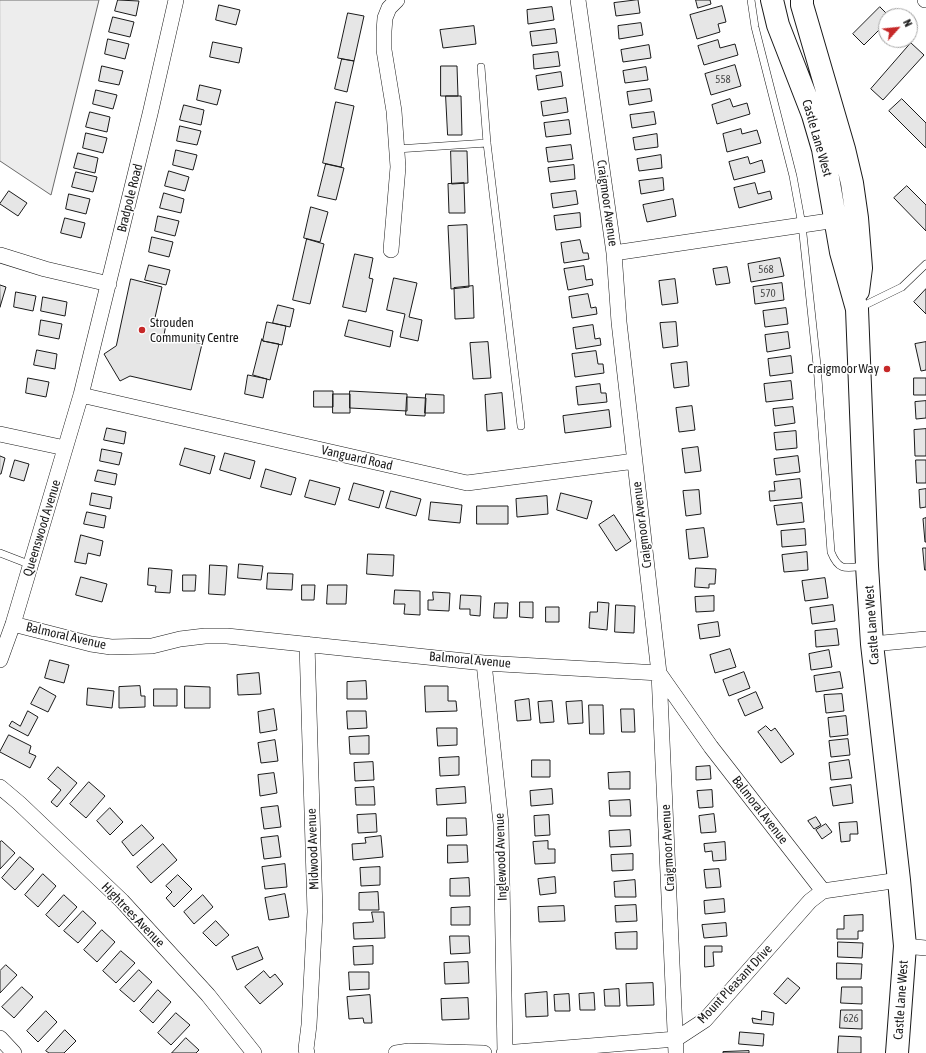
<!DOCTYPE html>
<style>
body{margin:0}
#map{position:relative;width:926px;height:1053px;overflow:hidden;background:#fff;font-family:"Asap Condensed",sans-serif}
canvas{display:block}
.north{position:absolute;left:878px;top:8px;width:40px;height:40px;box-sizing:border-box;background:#fff;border:1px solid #a3a3a3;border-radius:50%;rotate:63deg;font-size:11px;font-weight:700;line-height:16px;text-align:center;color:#1a1a1a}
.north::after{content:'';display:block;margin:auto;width:14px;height:18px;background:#c62828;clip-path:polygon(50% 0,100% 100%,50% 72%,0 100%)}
</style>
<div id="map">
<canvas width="926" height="1053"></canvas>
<div class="north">N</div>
</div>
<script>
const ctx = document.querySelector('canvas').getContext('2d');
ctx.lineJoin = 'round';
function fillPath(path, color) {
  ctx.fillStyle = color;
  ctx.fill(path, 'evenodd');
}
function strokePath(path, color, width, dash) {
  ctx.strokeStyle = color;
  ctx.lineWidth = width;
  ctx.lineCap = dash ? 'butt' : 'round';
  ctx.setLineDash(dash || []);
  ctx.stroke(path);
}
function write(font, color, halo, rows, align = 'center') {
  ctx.font = font + ' "Asap Condensed",sans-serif';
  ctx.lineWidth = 3;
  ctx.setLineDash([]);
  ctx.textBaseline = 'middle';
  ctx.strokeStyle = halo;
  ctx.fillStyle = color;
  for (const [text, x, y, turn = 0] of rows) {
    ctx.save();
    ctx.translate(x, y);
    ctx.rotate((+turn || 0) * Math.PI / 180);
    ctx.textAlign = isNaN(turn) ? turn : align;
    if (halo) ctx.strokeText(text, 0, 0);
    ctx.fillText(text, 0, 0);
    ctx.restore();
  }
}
const built = new Path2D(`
 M0,0H99L51,195L0,161Z`);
fillPath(built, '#ededed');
strokePath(built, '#6a6a6a', 1);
const building = new Path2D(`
 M118,0L139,1L136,16L115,11Z
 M638,0L640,13L616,16L614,3Z
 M696,0H710L711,4L698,8Z
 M219,5L240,10L236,25L216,20Z
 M722,6L726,22L718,24L720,32L697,39L690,15Z
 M552,7L554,20L528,24L527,10Z
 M880,7L889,16H886V23L864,45L853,34Z
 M348,13L364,16L354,61L338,58Z
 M113,17L134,22L130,37L109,32Z
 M641,23L643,35L619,39L618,26Z
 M474,26L476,44L443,48L440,30Z
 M555,29L557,43L532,46L530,32Z
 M108,39L129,44L125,59L105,54Z
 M718,40L720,48L735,44L738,55L704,65L698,46Z
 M213,42L242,48L239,63L210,57Z
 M911,43L924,55L883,100L871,89Z
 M649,45L651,58L623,62L621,50Z
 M558,52L560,66L534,69L533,55Z
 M342,59L354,61L347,92L335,89Z
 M735,65L741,86L711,95L705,74Z
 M102,66L123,71L119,85L99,81Z
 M441,66H457L458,96H441Z
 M646,67L648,80L625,83L623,71Z
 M561,72L563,86L538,90L536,76Z
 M200,85L221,90L217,105L197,100Z
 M650,89L652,101L629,105L627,92Z
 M96,90L117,95L113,109L93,104Z
 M446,96H461L462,135H448Z
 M566,98L568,112L543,116L541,102Z
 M730,99L733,107L747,103L750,114L717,124L712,105Z
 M902,99L926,123V148L889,111Z
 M336,102L354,106L341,167L323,163Z
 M184,105L204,110L201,125L180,120Z
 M90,112L110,117L107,132L86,127Z
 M654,112L656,124L632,128L630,115Z
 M569,120L571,134L546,137L544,123Z
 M180,126L201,131L197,145L177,141Z
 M741,129L742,134L757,130L761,143L727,152L723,134Z
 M86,133L107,138L103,153L83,148Z
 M657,134L658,147L635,150L633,138Z
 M571,145L573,159L548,162L546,148Z
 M176,150L197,155L193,170L173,165Z
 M451,151H467L468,183L452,184Z
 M78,153L98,158L95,173L74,168Z
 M661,155L662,168L639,171L637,159Z
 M748,157L750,164L762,160L765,172L734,180L729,162Z
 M326,164L344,168L336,200L318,196Z
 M574,165L575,179L550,182L548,168Z
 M169,171L189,177L185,191L165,186Z
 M76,172L97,177L93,192L72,187Z
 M663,178L664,190L641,194L639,181Z
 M464,183L465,213H449L448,184Z
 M755,183L758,194L770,191L772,199L739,208L734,188Z
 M907,186L926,205V231L894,198Z
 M9,191L27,203L18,216L0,204Z
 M576,191L578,204L553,208L551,194Z
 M164,193L184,199L181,213L160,208Z
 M69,194L90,199L86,214L66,209Z
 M673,199L676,216L647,222L643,205Z
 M311,207L328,212L320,242L304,238Z
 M580,213L581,227L556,230L554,216Z
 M158,216L179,221L175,236L155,231Z
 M65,218L85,223L81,238L61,233Z
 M467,225L469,287L451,289L448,226Z
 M152,237L173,242L169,257L149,252Z
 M307,239L324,244L310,304L293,300Z
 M580,240L583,253H588L589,259L564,263L561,243Z
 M355,254L373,258L369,278L373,279L366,312L343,307Z
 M780,258L784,276L751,282L748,264Z
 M149,265L170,270L166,285L145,280Z
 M584,266L586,280L592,279L593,285L568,290L564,269Z
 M727,267L730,283L716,285L713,269Z
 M394,278L417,283L409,317L422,320L418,341L400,337L405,314L387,310Z
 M131,279L162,287L154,322L166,324L164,335L202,344L191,390L130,376L120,381L104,354L116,346Z
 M675,279L678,303L662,305L659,281Z
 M782,283L784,300L755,304L753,287Z
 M0,285L6,287L0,307Z
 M473,286L474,318L455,319L454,288Z
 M926,289V314L914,302Z
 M16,292L36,296L33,311L14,307Z
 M588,294L591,308L596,307L597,314L572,318L569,297Z
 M43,297L67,302L65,316L41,311Z
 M278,305L294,309L290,327L273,323Z
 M786,308L788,324L765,327L763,311Z
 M41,320L62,324L59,339L39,335Z
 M349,320L393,331L390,347L345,336Z
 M267,322L286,326L282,345L263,341Z
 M676,322L678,346L663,348L660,323Z
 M593,325L595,339L600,338L601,345L576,349L573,328Z
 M788,332L790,348L767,352L765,335Z
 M262,339L263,341L279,344L270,380L253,375Z
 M488,342L491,378L473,379L470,343Z
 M926,342V370L921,371L915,344Z
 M37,350L57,354L55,369L34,365Z
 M596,351L598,364H603L604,373L575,377L572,354Z
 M791,356L793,373L770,376L768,359Z
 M687,362L689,386L674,388L671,364Z
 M248,375L267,379L263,398L245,394Z
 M28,378L49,382L46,397L26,393Z
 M914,378H926V395H914Z
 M791,381L793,399L766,402L764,384Z
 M600,384L601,393H606L607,402L578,405L576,387Z
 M314,391H333V407H314Z
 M350,391L407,394V411L350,408Z
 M502,393L505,429L487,431L485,395Z
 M333,394H350V413H333Z
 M426,394L444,395V413H425Z
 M407,397L426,398L425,416L406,415Z
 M926,401V418L916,419L915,402Z
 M692,406L695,430L679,432L676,408Z
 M793,407L795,423L775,426L773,409Z
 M609,410L611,427L565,433L563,416Z
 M107,428L126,432L124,444L104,440Z
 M926,429V456H915L914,430Z
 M796,431L797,448L776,450L774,433Z
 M698,447L701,471L685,473L682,449Z
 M185,448L215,456L210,474L180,465Z
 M102,449L122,453L119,465L100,461Z
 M225,453L255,461L250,479L220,470Z
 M0,456L5,458L1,474H0Z
 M798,456L800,472L776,475L774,459Z
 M15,460L29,464L24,481L10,477Z
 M916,460H926V483H917Z
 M266,469L296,478L291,495L261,487Z
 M98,470L117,474L115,485L95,481Z
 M800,479L802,498L770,501L769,491H775L774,482Z
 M310,480L340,488L335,505L305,497Z
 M354,483L384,491L379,508L349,500Z
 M926,489V507L920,508L919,490Z
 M699,490L701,514L686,516L683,491Z
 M391,491L421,499L416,516L386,508Z
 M92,493L112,497L110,509L90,505Z
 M561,493L592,501L587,519L557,510Z
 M547,496L548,514L517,517L516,499Z
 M431,502L462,505L460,523L429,520Z
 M802,503L804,522L777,525L774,506Z
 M477,506H508V524H477Z
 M87,512L106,516L104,528L84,524Z
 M614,515L631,541L616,551L599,525Z
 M926,518V542H925L923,519Z
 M704,528L708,557L689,559L686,530Z
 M805,529L806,545L782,547L781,531Z
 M81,535L103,541L100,556L88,553L86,564L75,562Z
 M923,548H926V570H925Z
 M807,552L808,570L784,572L782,555Z
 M368,554L394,555L393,576L367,574Z
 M239,564L263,566L261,580L238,578Z
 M210,565L227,566L225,595L209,594Z
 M149,568L172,570L170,593L155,592L156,586L148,585Z
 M696,568L716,569L715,584H709V588L695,587Z
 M268,573L293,574L292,590L267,589Z
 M183,575H196L195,591H183Z
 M81,577L107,584L102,602L76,595Z
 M825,578L828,598L805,601L802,581Z
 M302,585H315L314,600H302Z
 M328,585H347L346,604H327Z
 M395,590L420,591V615L404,614L405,604H394Z
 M433,592L450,593L449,611L428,610V600H433Z
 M461,595L481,596L480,616L470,615V609H460Z
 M714,596V611L696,612L695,597Z
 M520,602H533V618L520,617Z
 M598,602L609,603L607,630L589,628L590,612H597Z
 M495,603H508L507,618H494Z
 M616,605L635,606L634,633L615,632Z
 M833,605L835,621L812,624L810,608Z
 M546,607H559V622H546Z
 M718,622L720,636L700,639L698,625Z
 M837,629L839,645L816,647L815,631Z
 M730,649L736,667L715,673L710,655Z
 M829,650L832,667L811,670L809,654Z
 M50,660L69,665L64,683L45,678Z
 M744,672L750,688L729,696L723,680Z
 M840,672L843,688L816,692L814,676Z
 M259,673L261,694L238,695L237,675Z
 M366,681L367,699H347V682Z
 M140,686L141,696H145V707L119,708V687Z
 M185,686L210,687V708H185Z
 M425,686H448V701H456L457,711L426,712Z
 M40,687L56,696L48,712L31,704Z
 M88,688L114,691L112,708L87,705Z
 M154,689H177V706H154Z
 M756,692L763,708L745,716L738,700Z
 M842,694L844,711L826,713L824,695Z
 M529,699L531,720L517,721L515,701Z
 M552,701L554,722L540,723L538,702Z
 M582,701L583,723L568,724L566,702Z
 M589,705H603L604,734H590Z
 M274,709L277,730L260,733L258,712Z
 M621,709H634L635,732H622Z
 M28,711L38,717L28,736L9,726L12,721L20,726Z
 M347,711H366L367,728L348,729Z
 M846,716L848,735L830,737L828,718Z
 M766,726L771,731L775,728L794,754L781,763L758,732Z
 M437,728H457V745L438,746Z
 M9,735L31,746L29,753L36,756L30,768L0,752Z
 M369,736V754H350L349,737Z
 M848,739L850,755L831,757L829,741Z
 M275,740L278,761L261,763L258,743Z
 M459,757V775L440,776L439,758Z
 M532,760H550V777H532Z
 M849,760L852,778L831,780L829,763Z
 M373,762L374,780L355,781L354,763Z
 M710,766L711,779L696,780V767Z
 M58,767L77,783L57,807L51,802L61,790L48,779Z
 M630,772V789H609L608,773Z
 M274,773L277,793L260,796L258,775Z
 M89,782L105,796L86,818L70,804Z
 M851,785L853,803L833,806L830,788Z
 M374,787L375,805H356L355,788Z
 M465,787L466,803L437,805L436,789Z
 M552,789L553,804L531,806L530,791Z
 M712,790L713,807L699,808L697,791Z
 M630,800L631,816H610L609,801Z
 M278,806L281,827L264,829L261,808Z
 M110,808L123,822L110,835L97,821Z
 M376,814L377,832L358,833L357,815Z
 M714,814L716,832L701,833L699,816Z
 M549,815L550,835L535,836L534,816Z
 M816,817L821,825L814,829L808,821Z
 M447,818H466L467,835L447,836Z
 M857,822L858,834H850V841L841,842L839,823Z
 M826,824L832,832L822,839L816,830Z
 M142,825L154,838L133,856L122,842Z
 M630,830L631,846L610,847L609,831Z
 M278,836L281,857L264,859L261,838Z
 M381,836L383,857L353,860L352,844L366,843L365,838Z
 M2,841L15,853L0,869V842Z
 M548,841V849H555V863L535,864L533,842Z
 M725,842L726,860L713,861L712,851L705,852L704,844Z
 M163,844L177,860L151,883L137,867Z
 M448,845H467L468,862L448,863Z
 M633,854V870L612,871L611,855Z
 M20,857L34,869L15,890L2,878Z
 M285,864L287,887L265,889L262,867Z
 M380,867V885L361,886L360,868Z
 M719,869L721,887L706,888L704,870Z
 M43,874L56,886L38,907L25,895Z
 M178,875L192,889L174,907L166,898L172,892L166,886Z
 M555,877L556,893L540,895L538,879Z
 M469,878L470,896H450V879Z
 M635,880L636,897H615L614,882Z
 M378,892L379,910H359V893Z
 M285,894L289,917L269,920L265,898Z
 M64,895L77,907L59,927L46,915Z
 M203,895L213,907L194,924L184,912Z
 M724,899L725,912L705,914L704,901Z
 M636,905L637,921L616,922L615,906Z
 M564,906L565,921L539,922L538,907Z
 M470,907V925H451V908Z
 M83,911L96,923L78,943L64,931Z
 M372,912H384L385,938L354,939L353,923L373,922Z
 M863,915V931H858V939H837V929H844V916Z
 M216,921L229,935L216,946L203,933Z
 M726,923L727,936L704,938L702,925Z
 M102,930L115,942L97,962L84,950Z
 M637,932V949H616L615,933Z
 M450,936H469L470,953L451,954Z
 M838,942L863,943L862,958L838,957Z
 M373,946V964L354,965L353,947Z
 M705,946H722V952H713L714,966L705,967Z
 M258,947L263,959L237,970L232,957Z
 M121,951L135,963L116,983L103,971Z
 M468,962L469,983L445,984L444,963Z
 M837,963L862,964L861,979H837Z
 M6,965L17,975L0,993V971Z
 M139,970L152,982L134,1002L120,990Z
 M264,971L270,978L275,974L283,984L260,1004L245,987Z
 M349,972H369V989L350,990Z
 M788,978L800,988L786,1004L774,994Z
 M653,983L654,1005L627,1006L626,984Z
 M22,987L33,997L14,1018L2,1007Z
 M842,987H862V1004L841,1003Z
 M619,989L620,1006H605L604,990Z
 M158,990L171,1002L153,1023L140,1011Z
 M547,992L548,1016L526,1017L525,994Z
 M594,993L595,1010H580L579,994Z
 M569,994L570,1011H555L554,995Z
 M370,995L372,1023H364L363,1018L349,1019L347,997Z
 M468,998L469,1019L442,1020L441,999Z
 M841,1010H862V1029L840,1028Z
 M46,1011L57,1022L38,1042L27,1031Z
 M762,1011L774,1013L773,1025L753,1023L752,1018L761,1020Z
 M176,1013L190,1025L171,1045L158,1033Z
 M65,1030L76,1041L64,1053H49L46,1051Z
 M740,1032L764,1034L763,1046L739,1044Z
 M839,1036L861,1037V1053H838Z
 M186,1038L199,1050L196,1053H172Z
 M749,1051V1053H723V1052Z`);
fillPath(building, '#e6e6e6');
strokePath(building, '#1a1a1a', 1);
const service = new Path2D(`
 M751,0L755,27L793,176L802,225L817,365L831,552C839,572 846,568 865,566
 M481,67L487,143L521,426
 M397,149L487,143
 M859,308L902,287L926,264
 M0,553L31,565`);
const minor = new Path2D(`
 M578,0L614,253L619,322L659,673L676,1053
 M925,0H926
 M391,250L398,167L394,111L384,50V31L385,18L389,8L397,0
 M614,253L836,220
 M0,255L45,269L109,284
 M81,395L467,483L635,461
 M0,434L65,448
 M13,624L91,644L111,647L152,646L180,639L205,636H227L484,663L659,673L711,747L823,891
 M872,644L926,639
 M0,660L13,624L81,395L150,114L176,0
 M484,663L501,824L505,1053
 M0,787L19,803L122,901L208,995L254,1053
 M905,946L926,948
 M0,1038L14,1053
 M307,1053L306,1049L309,1025L315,912L307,644
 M396,1053L409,1051L484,1053
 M504,1053L676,1039L705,1020L810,901L823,891L899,880`);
const primary = new Path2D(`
 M772,0L778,25L813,115L823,149L841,252L857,309L867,566L872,644L899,880L905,946L897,1053
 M802,0V5L844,149L852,183L857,218L861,268L858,291`);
strokePath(service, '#1a1a1a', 8);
strokePath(minor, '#1a1a1a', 16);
strokePath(primary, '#1a1a1a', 24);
strokePath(service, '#fff', 7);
strokePath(minor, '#fff', 15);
strokePath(primary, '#fff', 22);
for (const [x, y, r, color] of [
 [142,330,4,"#c62828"],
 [887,369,4,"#c62828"]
]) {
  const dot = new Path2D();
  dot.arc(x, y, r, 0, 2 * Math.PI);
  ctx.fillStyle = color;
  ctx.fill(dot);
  strokePath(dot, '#fff', 1.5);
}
write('11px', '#4d4d4d', null, [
 ["558",723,80],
 ["568",766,270],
 ["570",768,294],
 ["626",851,1019]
]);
write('13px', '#1a1a1a', '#fff', [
 ["Castle Lane West",817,138,74],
 ["Bradpole Road",130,198,-76],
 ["Craigmoor Avenue",607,203,82],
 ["Vanguard Road",357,458,13],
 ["Craigmoor Avenue",642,525,-97],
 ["Queenswood Avenue",42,528,-73],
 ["Castle Lane West",872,625,-94],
 ["Balmoral Avenue",66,636,13],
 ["Balmoral Avenue",470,660,5],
 ["Balmoral Avenue",760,810,52],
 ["Craigmoor Avenue",668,848,-93],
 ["Midwood Avenue",313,849,-92],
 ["Inglewood Avenue",501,857,-92],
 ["Hightrees Avenue",133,915,46],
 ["Mount Pleasant Drive",735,984,-47],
 ["Castle Lane West",901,1000,-86]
]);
write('13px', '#1a1a1a', '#fff', [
 ["Strouden",150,323],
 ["Community Centre",150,338],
 ["Craigmoor Way",879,369,"right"]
], 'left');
</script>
